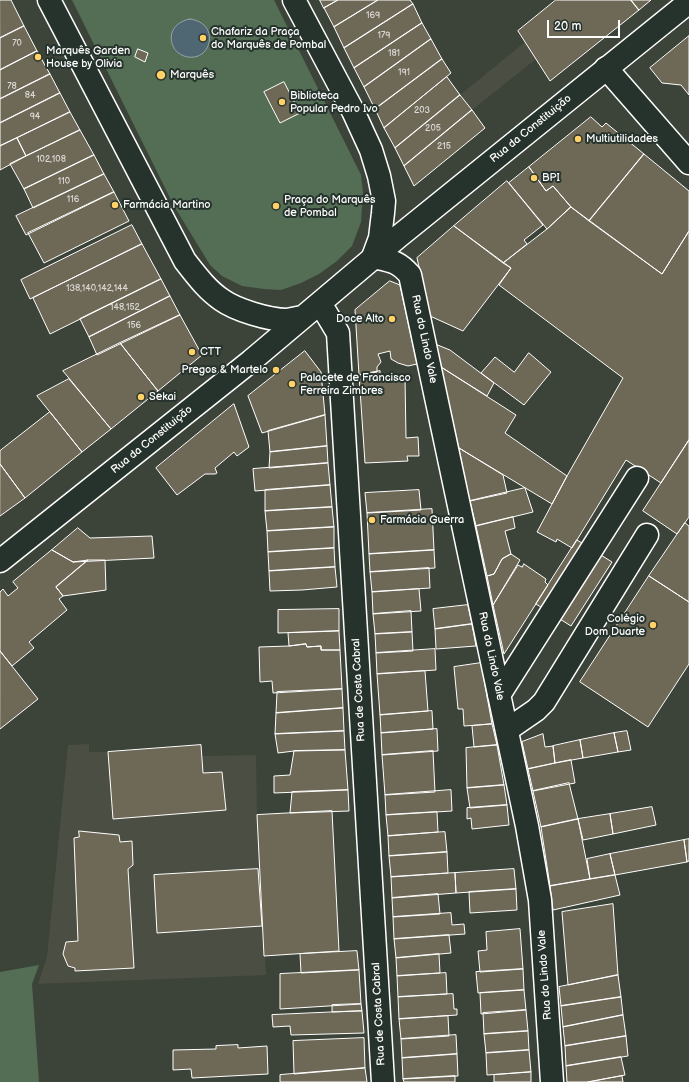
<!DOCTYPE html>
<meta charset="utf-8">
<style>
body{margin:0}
#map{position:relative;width:689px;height:1082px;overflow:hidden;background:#3c4339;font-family:"Balsamiq Sans",sans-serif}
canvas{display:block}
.scale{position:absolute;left:547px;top:20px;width:73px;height:18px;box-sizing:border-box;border:2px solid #fff;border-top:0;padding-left:5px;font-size:12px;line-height:14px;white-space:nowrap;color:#fff;-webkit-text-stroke:3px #26332d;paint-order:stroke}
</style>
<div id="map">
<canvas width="689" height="1082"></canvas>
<div class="scale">20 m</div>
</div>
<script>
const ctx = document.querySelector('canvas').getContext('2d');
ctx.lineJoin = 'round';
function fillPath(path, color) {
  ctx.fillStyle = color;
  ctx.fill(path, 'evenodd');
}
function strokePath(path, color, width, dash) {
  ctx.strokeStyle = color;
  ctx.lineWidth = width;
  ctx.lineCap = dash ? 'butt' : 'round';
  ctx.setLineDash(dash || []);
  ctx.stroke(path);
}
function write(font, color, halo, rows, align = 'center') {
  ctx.font = font + ' "Balsamiq Sans",sans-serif';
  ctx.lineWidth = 4;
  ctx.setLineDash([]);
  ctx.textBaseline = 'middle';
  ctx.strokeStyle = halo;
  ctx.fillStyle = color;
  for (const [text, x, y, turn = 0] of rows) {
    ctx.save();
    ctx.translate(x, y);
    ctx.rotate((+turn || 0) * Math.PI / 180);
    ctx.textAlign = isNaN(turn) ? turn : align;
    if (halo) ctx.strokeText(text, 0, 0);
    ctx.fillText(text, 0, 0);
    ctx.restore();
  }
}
fillPath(new Path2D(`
 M525,42L536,59L472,110L404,166L395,148Z
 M89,744V752H108L201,745L202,756L256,755L257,815L332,811L339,951L265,956L266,975L38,984L47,957L68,745Z`), '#4b4e42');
fillPath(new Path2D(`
 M72,0H274L361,175L363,192L361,222L352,246L337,261L319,274L301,283L281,290L264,289L242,286L222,276L210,265L174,206Z
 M39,965L32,984L39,1082H0V972Z`), '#536e54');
const water = new Path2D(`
 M190,19C222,23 211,65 184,56C179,54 175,51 173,46C167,32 177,21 190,19Z`);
fillPath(water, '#4f6673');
strokePath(water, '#95a3ab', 1);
const building = new Path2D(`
 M0,0H11L24,26L0,38Z
 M320,0H338L324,8Z
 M338,0H378L334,27L324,8Z
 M378,0H410L413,4L344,48L334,27Z
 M556,0H631L639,10L550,81L518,31Z
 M631,0H651L639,10Z
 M413,4L422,23L354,68L344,48Z
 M422,23L431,39L364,87L354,68Z
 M24,26L37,51L0,70V38Z
 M689,36V95L681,85L662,83L650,68Z
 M431,39L442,59L375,109L364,87Z
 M138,49L148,53L145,62L135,57Z
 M37,51L50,74L0,99V70Z
 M442,59L451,73L384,128L375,109Z
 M50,74L60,93L0,123V99Z
 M447,77L460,95L395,148L384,128Z
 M284,82L300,113L280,123L264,92Z
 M60,93L70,112L0,146V123Z
 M460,95L472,110L404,166L395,148Z
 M472,110L485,128L414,186L404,166Z
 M70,112L80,130L26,156L17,138Z
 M591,117L602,127L606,123L644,154L589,221L571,207L553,186L546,191L529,167Z
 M80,130L94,155L24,189L10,164Z
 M17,138L26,156L0,170V146Z
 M644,154L689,191V231L662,274L589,221Z
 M94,155L104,174L33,208L24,189Z
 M529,167L546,191L553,186L571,207L547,229L509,183Z
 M104,174L114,192L26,235L16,216Z
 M507,181L543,225L524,240L527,244L503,263L454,226Z
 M114,192L129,221L44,263L28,233Z
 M571,207L662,274L689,231V440L661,483L626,460L572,548L557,539L556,542L537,532L567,476L623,378L499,285L511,268L503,263L547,229Z
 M132,225L142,244L30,299L21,280Z
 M454,226L511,268L463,331L430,316L417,258Z
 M142,244L161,279L50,334L33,298Z
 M161,279L170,296L89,337L80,319Z
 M390,281L400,285L417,364L408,366L398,363L391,359L390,351L378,354L381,362L377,367V372L359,375L355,310Z
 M170,296L180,315L97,355L89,337Z
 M180,315L202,355L158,391L120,343Z
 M120,343L158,391L111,429L63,371Z
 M435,344L450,350L494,383L487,396L441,367Z
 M305,351L321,372L325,415L262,433L248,396Z
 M529,353L551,372L524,405L481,373L495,357L514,372Z
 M441,367L516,415L505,433L567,476L552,504L459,448Z
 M380,371V380L405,378L406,438L418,437L419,456H407L408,461L365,463L359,375Z
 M69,379L111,429L82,452L37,396Z
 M234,404L249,447L237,456L234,452L215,468L217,473L215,474H205L177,495L156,468Z
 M50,412L82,452L25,498L0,464V451Z
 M325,415L327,446L270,452L268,431Z
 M689,440V517L677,534L643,511Z
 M327,446L328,463L269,468L270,452Z
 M459,448L503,475L507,493L470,501Z
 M328,463L330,485L255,491L253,469Z
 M0,464L25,498L0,516Z
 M330,485L332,507L265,511V490Z
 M525,488L533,512L476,526L470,501Z
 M419,490L421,510L367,513L365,493Z
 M332,507L334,527L267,531L265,511Z
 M432,509L434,550L369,554L367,513Z
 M513,517L515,528L505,531L511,554L502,559L494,574L487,576L476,526Z
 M685,523L689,526V602L649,576Z
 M334,527V548L268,552L267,531Z
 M78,528L90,538L152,536L154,558L73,562L52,550Z
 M577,540L612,562L571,626L536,604Z
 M334,548L335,567L269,571L268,552Z
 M52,550L73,562L88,560L56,587L63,596L59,599L67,610L29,642L34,648L12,666L0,651V592L3,589L8,596L18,588L13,582Z
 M434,550L435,568L370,572L369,554Z
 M511,554L520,560L493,605L487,576L494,574L502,559Z
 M88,560H105L106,590L63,596L56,587Z
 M524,564L546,579L545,582L548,585L504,654L493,605L518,565L522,567Z
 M335,567L337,587L302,590L270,591L269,571Z
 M429,568L430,588L372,592L370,572Z
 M649,576L689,602V664L648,727L580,682Z
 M419,589L421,611L373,614L372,592Z
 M468,605L472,624L435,629L433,609Z
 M339,609V631L278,633V610Z
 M411,611L412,632L375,634L373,614Z
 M472,624L476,646L436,649L435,629Z
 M339,631L340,650H321V646L307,647L306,644L289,646L288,633Z
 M412,632L413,651L376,653L375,634Z
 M306,644L307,647L321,646V650H340L342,689L273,693L272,681L260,682L259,647L289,646Z
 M435,649L436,670L377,674L376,653Z
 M0,651L38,699L0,729Z
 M481,663L492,724L464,726L463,709H458L454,667Z
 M425,671L428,711L380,715L377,674Z
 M342,689L343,708L276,713L277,692Z
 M343,708L344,731L275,734L276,713Z
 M432,711L433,729L381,733L380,715Z
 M492,724L497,745L474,747L472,726Z
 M437,729L438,751L382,755L381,733Z
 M344,731L345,750L294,751L278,753L275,734Z
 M627,731L631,750L618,752L614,733Z
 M614,733L618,752L583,758L580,740Z
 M543,734L545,747L553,746L555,763L528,769L522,742Z
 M580,740L583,758L555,763L553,746Z
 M201,745L203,773L222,772L226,810L113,819L108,752Z
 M497,745L504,785L467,788L466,748Z
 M345,750L348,790L274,793V776L290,775L294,751Z
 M433,751L435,792L385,795L382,755Z
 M571,760L575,783L533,791L528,769Z
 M569,783L578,819L541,827L533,791Z
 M504,785L507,805L470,808L467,788Z
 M348,790L349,811L290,813L292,792Z
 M451,790L452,811L386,815L385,795Z
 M507,805L509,825L472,829L471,818L467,819V808Z
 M652,807L656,825L613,834L610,814Z
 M332,811L339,951L264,956L257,815Z
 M437,812L438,832L388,836L386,815Z
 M610,814L613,834L583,840L578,819Z
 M578,819L590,879L550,886L541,827Z
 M79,831L119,835L120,842L132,841L133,865L128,869L134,968L75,971V968L68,966L63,954L66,942L78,941L74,838L79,837Z
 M445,832L447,852L389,856L388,836Z
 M689,839V861L687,862L684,840Z
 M684,840L687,862L615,875L610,854Z
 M447,852L448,873L391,877L389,856Z
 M610,854L615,875L590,879L587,859Z
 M258,869L262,926L157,933L154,875Z
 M514,869L516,889L456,893L455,873Z
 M455,873L456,893L392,898L391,877Z
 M615,875L620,895L553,910L550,886Z
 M516,889L517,910L470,913L469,892Z
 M438,894L440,914L393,917L392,898Z
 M613,904L618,975L568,985L562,912Z
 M451,913L452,925L464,924L465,934L394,939L393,917Z
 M520,929L523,969L480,972L478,951L487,950L486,932Z
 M449,935L451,953L396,958L394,939Z
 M357,951L359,970L301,973L300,954Z
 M439,954L440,973L397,976L396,958Z
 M523,969L524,990L478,993L476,972Z
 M359,970L361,1004L280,1009V974Z
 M446,973L447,994L398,997L397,976Z
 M618,975L621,997L561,1006L559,987Z
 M524,990L526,1010L481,1014L480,993Z
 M453,994L454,1009H457V1015L399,1019L398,997Z
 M621,997L623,1015L563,1027L561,1006Z
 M361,1004L362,1011L332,1012V1005Z
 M526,1010L528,1031L484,1034L483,1013Z
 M362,1011L364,1033L291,1035L290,1026L273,1027L272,1015Z
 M623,1015L626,1036L565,1046L563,1027Z
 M448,1016L449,1036L401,1039L399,1019Z
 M528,1031L529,1050L486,1053L484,1034Z
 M456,1035L457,1054L402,1058L401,1039Z
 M626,1036L628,1056L566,1066L565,1046Z
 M364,1038L365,1068L294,1074L293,1041Z
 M238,1045V1048L267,1046L268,1074L192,1078L191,1069L173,1070V1050L216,1049V1046Z
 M529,1050L531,1072L487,1075L486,1053Z
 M457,1054L458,1076L403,1079L402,1058Z
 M621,1057L625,1075L588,1082H567L566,1066Z
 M365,1068L367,1082H280V1075Z
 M531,1072V1082H494V1075Z
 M455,1076V1082H404L403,1079Z
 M622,1076L623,1082H588Z`);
fillPath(building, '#6e6856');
strokePath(building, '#fff', 1);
const minor = new Path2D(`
 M606,68L689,163
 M373,257C391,261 398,261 410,275L527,826L540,900L552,1082
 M499,695L637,478
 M507,730L536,710L544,702L647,535`);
const major = new Path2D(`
 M49,0L185,261C196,275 207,290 222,300C236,310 269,320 287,320C292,319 297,318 302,317
 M294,0L353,111L371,150L379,176L384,201L383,213L380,238L373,257
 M320,303L338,333L383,1082
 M0,561L251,361L398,237L689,2`);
strokePath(minor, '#fff', 25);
strokePath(major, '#fff', 25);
strokePath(minor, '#26332d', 22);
strokePath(major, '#26332d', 22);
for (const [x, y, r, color] of [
 [203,38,4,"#ffd166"],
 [38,57,4,"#ffd166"],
 [161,75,5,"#ffd166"],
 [282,102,4,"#ffd166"],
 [578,139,4,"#ffd166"],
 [534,178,4,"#ffd166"],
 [115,205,4,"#ffd166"],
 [276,206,4,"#ffd166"],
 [392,319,4,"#ffd166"],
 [192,352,4,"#ffd166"],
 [276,370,4,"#ffd166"],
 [292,384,4,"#ffd166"],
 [141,397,4,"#ffd166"],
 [372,520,4,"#ffd166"],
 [653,625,4,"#ffd166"]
]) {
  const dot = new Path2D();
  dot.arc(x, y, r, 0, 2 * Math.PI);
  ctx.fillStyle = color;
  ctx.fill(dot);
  strokePath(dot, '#26332d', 1.5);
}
write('9px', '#dbd9d5', null, [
 ["169",373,16],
 ["179",384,36],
 ["70",17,44],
 ["181",394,54],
 ["191",404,73],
 ["78",12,87],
 ["84",30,96],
 ["203",422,111],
 ["94",35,117],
 ["205",433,129],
 ["215",444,147],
 ["102,108",51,160],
 ["110",64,182],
 ["116",73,200],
 ["138,140,142,144",97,289],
 ["148,152",125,308],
 ["156",134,326]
]);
write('11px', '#fff', '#26332d', [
 ["Chafariz da Praça",211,32],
 ["do Marquês de Pombal",211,45],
 ["Marquês Garden",46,51],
 ["House by Olivia",46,64],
 ["Marquês",170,75],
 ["Biblioteca",290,96],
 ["Popular Pedro Ivo",290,109],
 ["Multiutilidades",586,139],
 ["BPI",542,178],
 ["Praça do Marquês",284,200],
 ["de Pombal",284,213],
 ["Farmácia Martino",123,205],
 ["Doce Alto",384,319,"right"],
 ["CTT",200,352],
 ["Pregos & Martelo",268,370,"right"],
 ["Palacete de Francisco",300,378],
 ["Ferreira Zimbres",300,391],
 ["Sekai",149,397],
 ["Farmácia Guerra",380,520],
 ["Colégio",645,619,"right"],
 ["Dom Duarte",645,632,"right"]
], 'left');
write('11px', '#fff', '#26332d', [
 ["Rua da Constituição",531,129,-39],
 ["Rua do Lindo Vale",424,339,78],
 ["Rua da Constituição",152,440,-39],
 ["Rua do Lindo Vale",491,656,78],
 ["Rua de Costa Cabral",359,690,-93],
 ["Rua do Lindo Vale",545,975,-94],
 ["Rua de Costa Cabral",379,1014,-93]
]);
</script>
